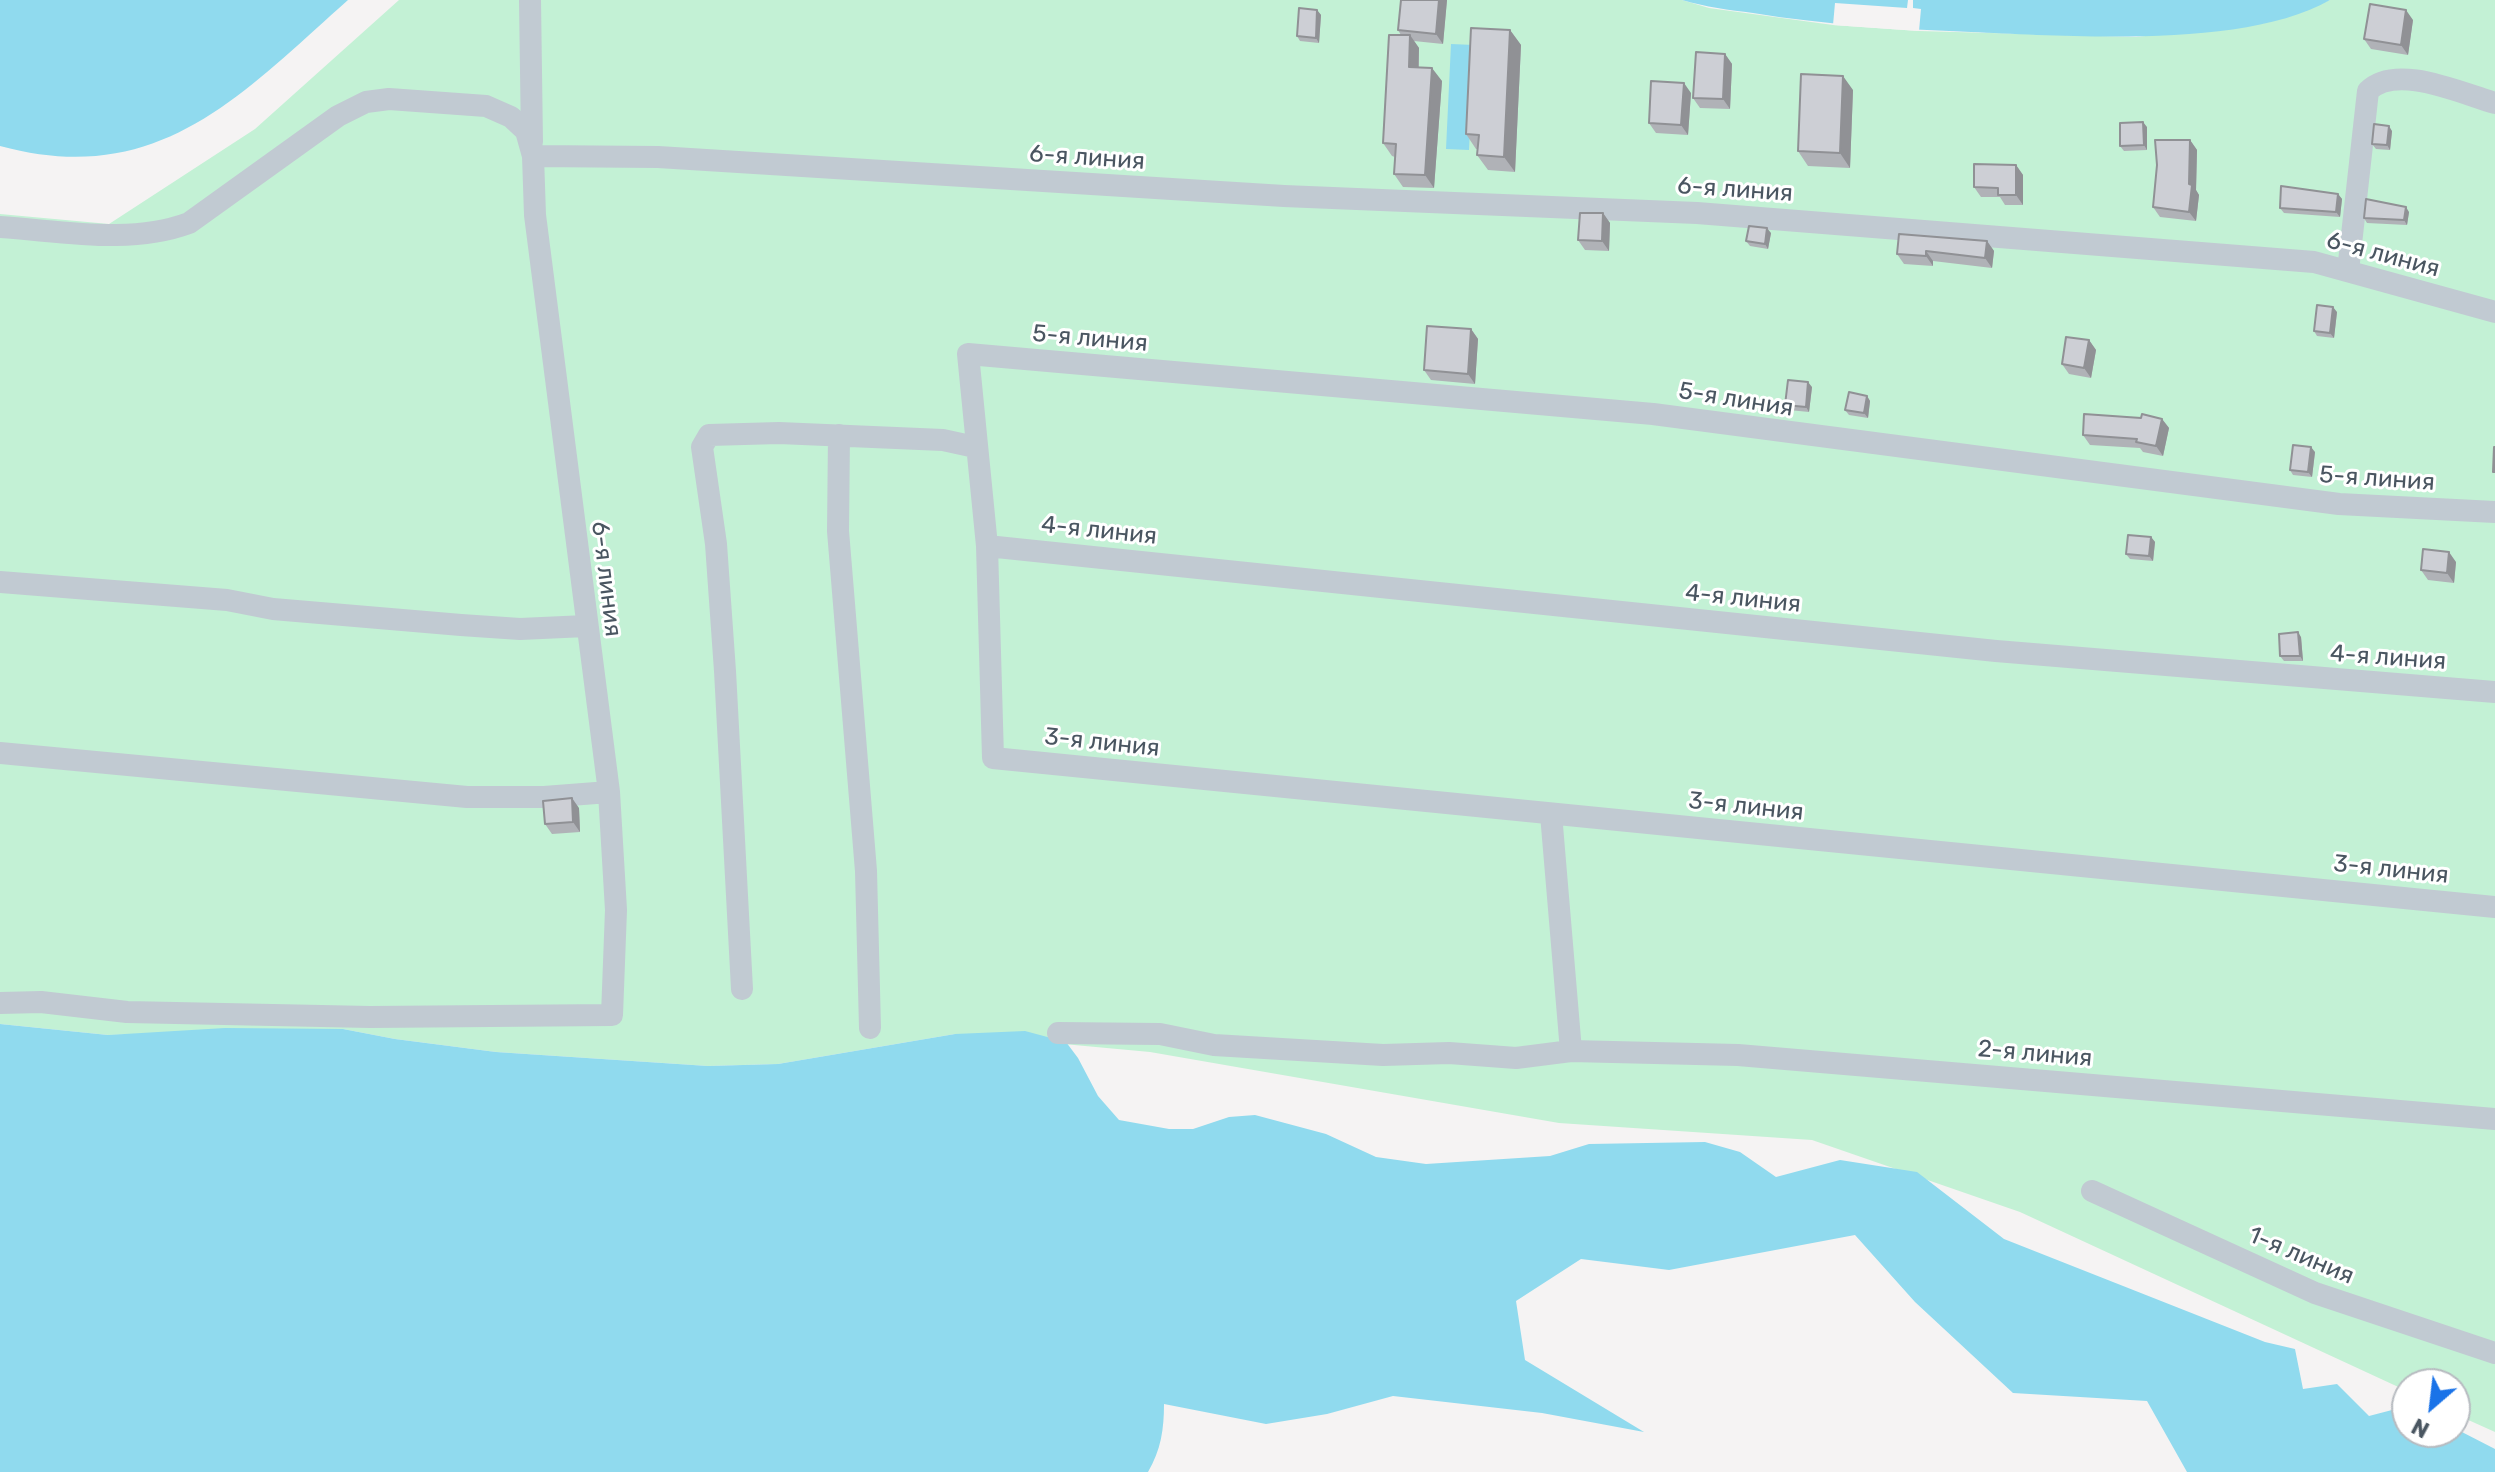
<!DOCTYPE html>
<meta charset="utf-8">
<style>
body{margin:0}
#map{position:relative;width:2495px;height:1472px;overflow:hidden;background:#f5f3f3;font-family:Rubik,sans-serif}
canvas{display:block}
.north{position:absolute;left:2391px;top:1368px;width:80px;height:80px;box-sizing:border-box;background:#fff;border:2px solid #b7bbc0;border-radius:50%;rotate:208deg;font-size:22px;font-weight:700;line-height:32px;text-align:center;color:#4a5661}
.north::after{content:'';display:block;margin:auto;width:28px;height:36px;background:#1a73e8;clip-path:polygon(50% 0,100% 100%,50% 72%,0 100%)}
</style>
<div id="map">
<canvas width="2495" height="1472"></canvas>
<div class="north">N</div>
</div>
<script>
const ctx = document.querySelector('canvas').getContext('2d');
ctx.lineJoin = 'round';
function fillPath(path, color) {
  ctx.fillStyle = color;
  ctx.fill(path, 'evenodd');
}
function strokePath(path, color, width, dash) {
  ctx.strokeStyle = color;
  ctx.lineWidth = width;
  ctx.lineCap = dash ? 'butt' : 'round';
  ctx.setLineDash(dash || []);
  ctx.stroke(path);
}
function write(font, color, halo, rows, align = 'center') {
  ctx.font = font + ' Rubik,sans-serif';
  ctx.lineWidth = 6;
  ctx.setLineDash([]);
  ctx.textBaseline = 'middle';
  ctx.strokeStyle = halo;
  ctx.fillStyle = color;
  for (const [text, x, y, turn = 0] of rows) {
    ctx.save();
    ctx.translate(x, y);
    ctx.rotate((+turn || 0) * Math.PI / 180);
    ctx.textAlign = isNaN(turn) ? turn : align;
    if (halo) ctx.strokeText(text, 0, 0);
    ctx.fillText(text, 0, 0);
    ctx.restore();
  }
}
fillPath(new Path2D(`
 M399,0H1682L1709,8L1833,25L1919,31L2136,37L2265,23L2330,0H2495V1432L2455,1414V1384H2407V1391L2020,1212L1812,1140L1559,1123L1150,1052L955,1034L778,1064L708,1066L496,1052L395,1039L343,1029L108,1035L0,1024V214L109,224L255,129Z`), '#c3f1d5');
fillPath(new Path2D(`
 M0,0H348C240,96 158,189 0,146Z
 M1682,0H2330C2245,49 2069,36 1971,32C1898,29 1826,25 1753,13C1729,10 1706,7 1682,0Z
 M1451,44L1474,45L1469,150L1446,149Z
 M0,1024L108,1035L225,1028L343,1029L395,1039L496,1052L708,1066L778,1064L955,1034L1025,1031L1066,1042L1078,1058L1098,1096L1119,1120L1169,1129H1193L1229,1117L1255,1115L1326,1134L1376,1157L1426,1164L1550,1156L1589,1144L1705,1142L1740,1152L1776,1177L1840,1160L1917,1172L2004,1239L2265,1342L2295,1349L2303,1389L2337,1384L2369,1416L2392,1410L2407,1417V1432L2458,1430L2495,1449V1472H2187L2147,1401L2013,1393L1915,1302L1855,1235L1669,1270L1581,1259L1516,1301L1525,1360L1644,1432L1542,1413L1393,1396L1327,1414L1266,1424L1164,1404C1164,1429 1161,1450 1148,1472H0Z`), '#90daee');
fillPath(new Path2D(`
 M1908,0H1913V8L1921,9L1919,31L1833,25L1835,3L1907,8Z`), '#f5f3f3');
strokePath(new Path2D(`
 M530,0L532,142
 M0,227C62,231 130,245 189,223L338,116L366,102L389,99L486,106L511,117L526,131L533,156
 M2348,271L2368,91C2396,63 2460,93 2495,103
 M839,435L838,531L866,871L870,1028
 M2495,512L2339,504L1653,414L968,354L987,546L993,758L2495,907
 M987,546L1996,651L2495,692
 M0,582L227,600L273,609L461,625L520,629L586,626
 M0,753L467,797H544L609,792
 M1551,814L1571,1051
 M742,989L725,671L716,544L702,447L709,435L779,433L943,440L975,447
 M0,1003L41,1002L127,1012L370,1017L612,1015L616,910L609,792L535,215L533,156L658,157L1284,196L1697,213L2314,262L2495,312
 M1058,1033L1160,1034L1214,1045L1383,1055L1449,1053L1516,1058L1571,1051L1738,1055L2495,1119
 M2092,1191L2315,1293L2495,1353`), '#c1cad2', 22);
fillPath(new Path2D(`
 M1401,0H1447L1443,44L1414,41L1419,48V67L1442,81L1434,188L1403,187L1394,174L1395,157L1392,156L1383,143L1401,35L1398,30Z
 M1317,10L1321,15L1319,43L1300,41L1297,36Z
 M2413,20L2408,55L2371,49L2364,39Z
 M1510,30L1521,45L1515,172L1488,170L1477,155L1478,149H1476L1466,134Z
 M1725,54L1732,64L1730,109L1700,108L1693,98Z
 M1853,90L1850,168L1808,166L1798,151Z
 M1691,93L1688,135L1656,133L1649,123Z
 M2147,127V150L2124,151L2120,146Z
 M2392,131L2390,150L2376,149L2372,144Z
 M2190,140L2197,150L2196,190L2199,195L2196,221L2160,217L2153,207Z
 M2016,165L2023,175V205H2005L2000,197H1981L1974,187Z
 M2338,194L2342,199L2340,217L2284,213L2280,208Z
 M2409,212L2407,225L2367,223L2364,218Z
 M1603,213L1610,223L1609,251L1585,250L1578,240Z
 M1771,233L1768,249L1750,246L1746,241Z
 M1987,241L1994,251L1992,268L1933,261V266L1904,264L1897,254Z
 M2337,312L2334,338L2317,336L2314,331Z
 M1471,329L1478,339L1475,384L1431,380L1424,370Z
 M2089,340L2096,350L2091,378L2069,374L2062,364Z
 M1812,387L1809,412L1789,410L1785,405Z
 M1867,396L1870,401L1868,418L1849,415L1845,410Z
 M2162,419L2169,428L2163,456L2143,452L2140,448L2090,445L2083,435Z
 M2315,452L2312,477L2293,475L2290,470Z
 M2151,537L2155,542L2153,561L2130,559L2126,554Z
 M2456,562L2454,583L2428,580L2421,570Z
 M2301,637L2303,661H2284L2280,656Z
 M579,808L580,832L552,834L545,824Z`), '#b0b2b7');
fillPath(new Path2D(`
 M1439,0H1447L1443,44L1436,34Z
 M1317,10L1321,15L1319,43L1316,38Z
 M2406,10L2413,20L2408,55L2401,45Z
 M1510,30L1521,45L1515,172L1504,157Z
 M1410,35L1419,48L1418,80L1409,67Z
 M1725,54L1732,64L1730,109L1723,99Z
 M1432,68L1442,81L1434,188L1425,175Z
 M1843,76L1853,90L1850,168L1840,153Z
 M1684,83L1691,93L1688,135L1681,125Z
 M2143,122L2147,127V150L2144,145Z
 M2389,126L2392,131L2390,150L2387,145Z
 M2190,140L2197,150L2196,190L2199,195L2196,221L2189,212Z
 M2016,165L2023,175V205L2016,195Z
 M2338,194L2342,199L2340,217L2336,212Z
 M2406,207L2409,212L2407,225L2404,220Z
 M1603,213L1610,223L1609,251L1602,241Z
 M1767,228L1771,233L1768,249L1765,244Z
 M1987,241L1994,251L1992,268L1985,258Z
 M1926,251L1933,261V266L1926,256Z
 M2333,307L2337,312L2334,338L2330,333Z
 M1471,329L1478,339L1475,384L1468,374Z
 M2089,340L2096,350L2091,378L2084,368Z
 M1808,382L1812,387L1809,412L1806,407Z
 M1867,396L1870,401L1868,418L1864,413Z
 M2162,419L2169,428L2163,456L2156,446Z
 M2311,447L2315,452L2312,477L2308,472Z
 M2151,537L2155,542L2153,561L2149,556Z
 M2449,552L2456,562L2454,583L2447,573Z
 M2298,632L2301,637L2303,661L2300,656Z
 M572,798L579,808L580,832L573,822Z`), '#909195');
const building = new Path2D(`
 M1401,0H1439L1436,34L1398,30Z
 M2370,4L2406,10L2401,45L2364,39Z
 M1299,8L1317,10L1316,38L1297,36Z
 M1471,28L1510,30L1504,157L1477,155L1479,135L1466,134Z
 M1389,35H1410L1409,67L1432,68L1425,175L1394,174L1396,144L1383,143Z
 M1696,52L1725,54L1723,99L1693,98Z
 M1801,74L1843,76L1840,153L1798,151Z
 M1651,81L1684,83L1681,125L1649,123Z
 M2143,122L2144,145L2120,146V123Z
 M2374,124L2389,126L2387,145L2372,144Z
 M2155,140H2190L2189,184L2192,185L2189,212L2153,207L2157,165Z
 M1974,164L2016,165V195H1998V188L1974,187Z
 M2281,186L2338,194L2336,212L2280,208Z
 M2366,199L2406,207L2404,220L2364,218Z
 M1580,213H1603L1602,241L1578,240Z
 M1749,226L1767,228L1765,244L1746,241Z
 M1899,234L1987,241L1985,258L1926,251V256L1897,254Z
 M2317,305L2333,307L2330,333L2314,331Z
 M1427,326L1471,329L1468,374L1424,370Z
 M2066,337L2089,340L2084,368L2062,364Z
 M1788,380L1808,382L1806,407L1785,405Z
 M1849,392L1867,396L1864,413L1845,410Z
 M2084,414L2141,418L2142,414L2162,419L2156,446L2136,442L2137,439L2083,435Z
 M2293,445L2311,447L2308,472L2290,470Z
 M2494,447H2495V472H2493Z
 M2128,535L2151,537L2149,556L2126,554Z
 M2423,549L2449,552L2447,573L2421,570Z
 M2298,632L2300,656H2280L2279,634Z
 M572,798L573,822L545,824L543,801Z`);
fillPath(building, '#cdcfd5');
strokePath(building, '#909195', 2);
write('24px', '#4a5661', '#fff', [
 ["6-я линия",1087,158,4],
 ["6-я линия",1735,190,4],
 ["6-я линия",2383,255,15],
 ["5-я линия",1090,339,5],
 ["5-я линия",1736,400,9],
 ["5-я линия",2377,479,4],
 ["4-я линия",1099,531,6],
 ["6-я линия",606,579,83],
 ["4-я линия",1743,599,6],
 ["4-я линия",2388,658,4],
 ["3-я линия",1102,743,6],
 ["3-я линия",1746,807,6],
 ["3-я линия",2391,870,6],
 ["2-я линия",2035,1054,5],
 ["1-я линия",2301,1256,23]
]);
</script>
